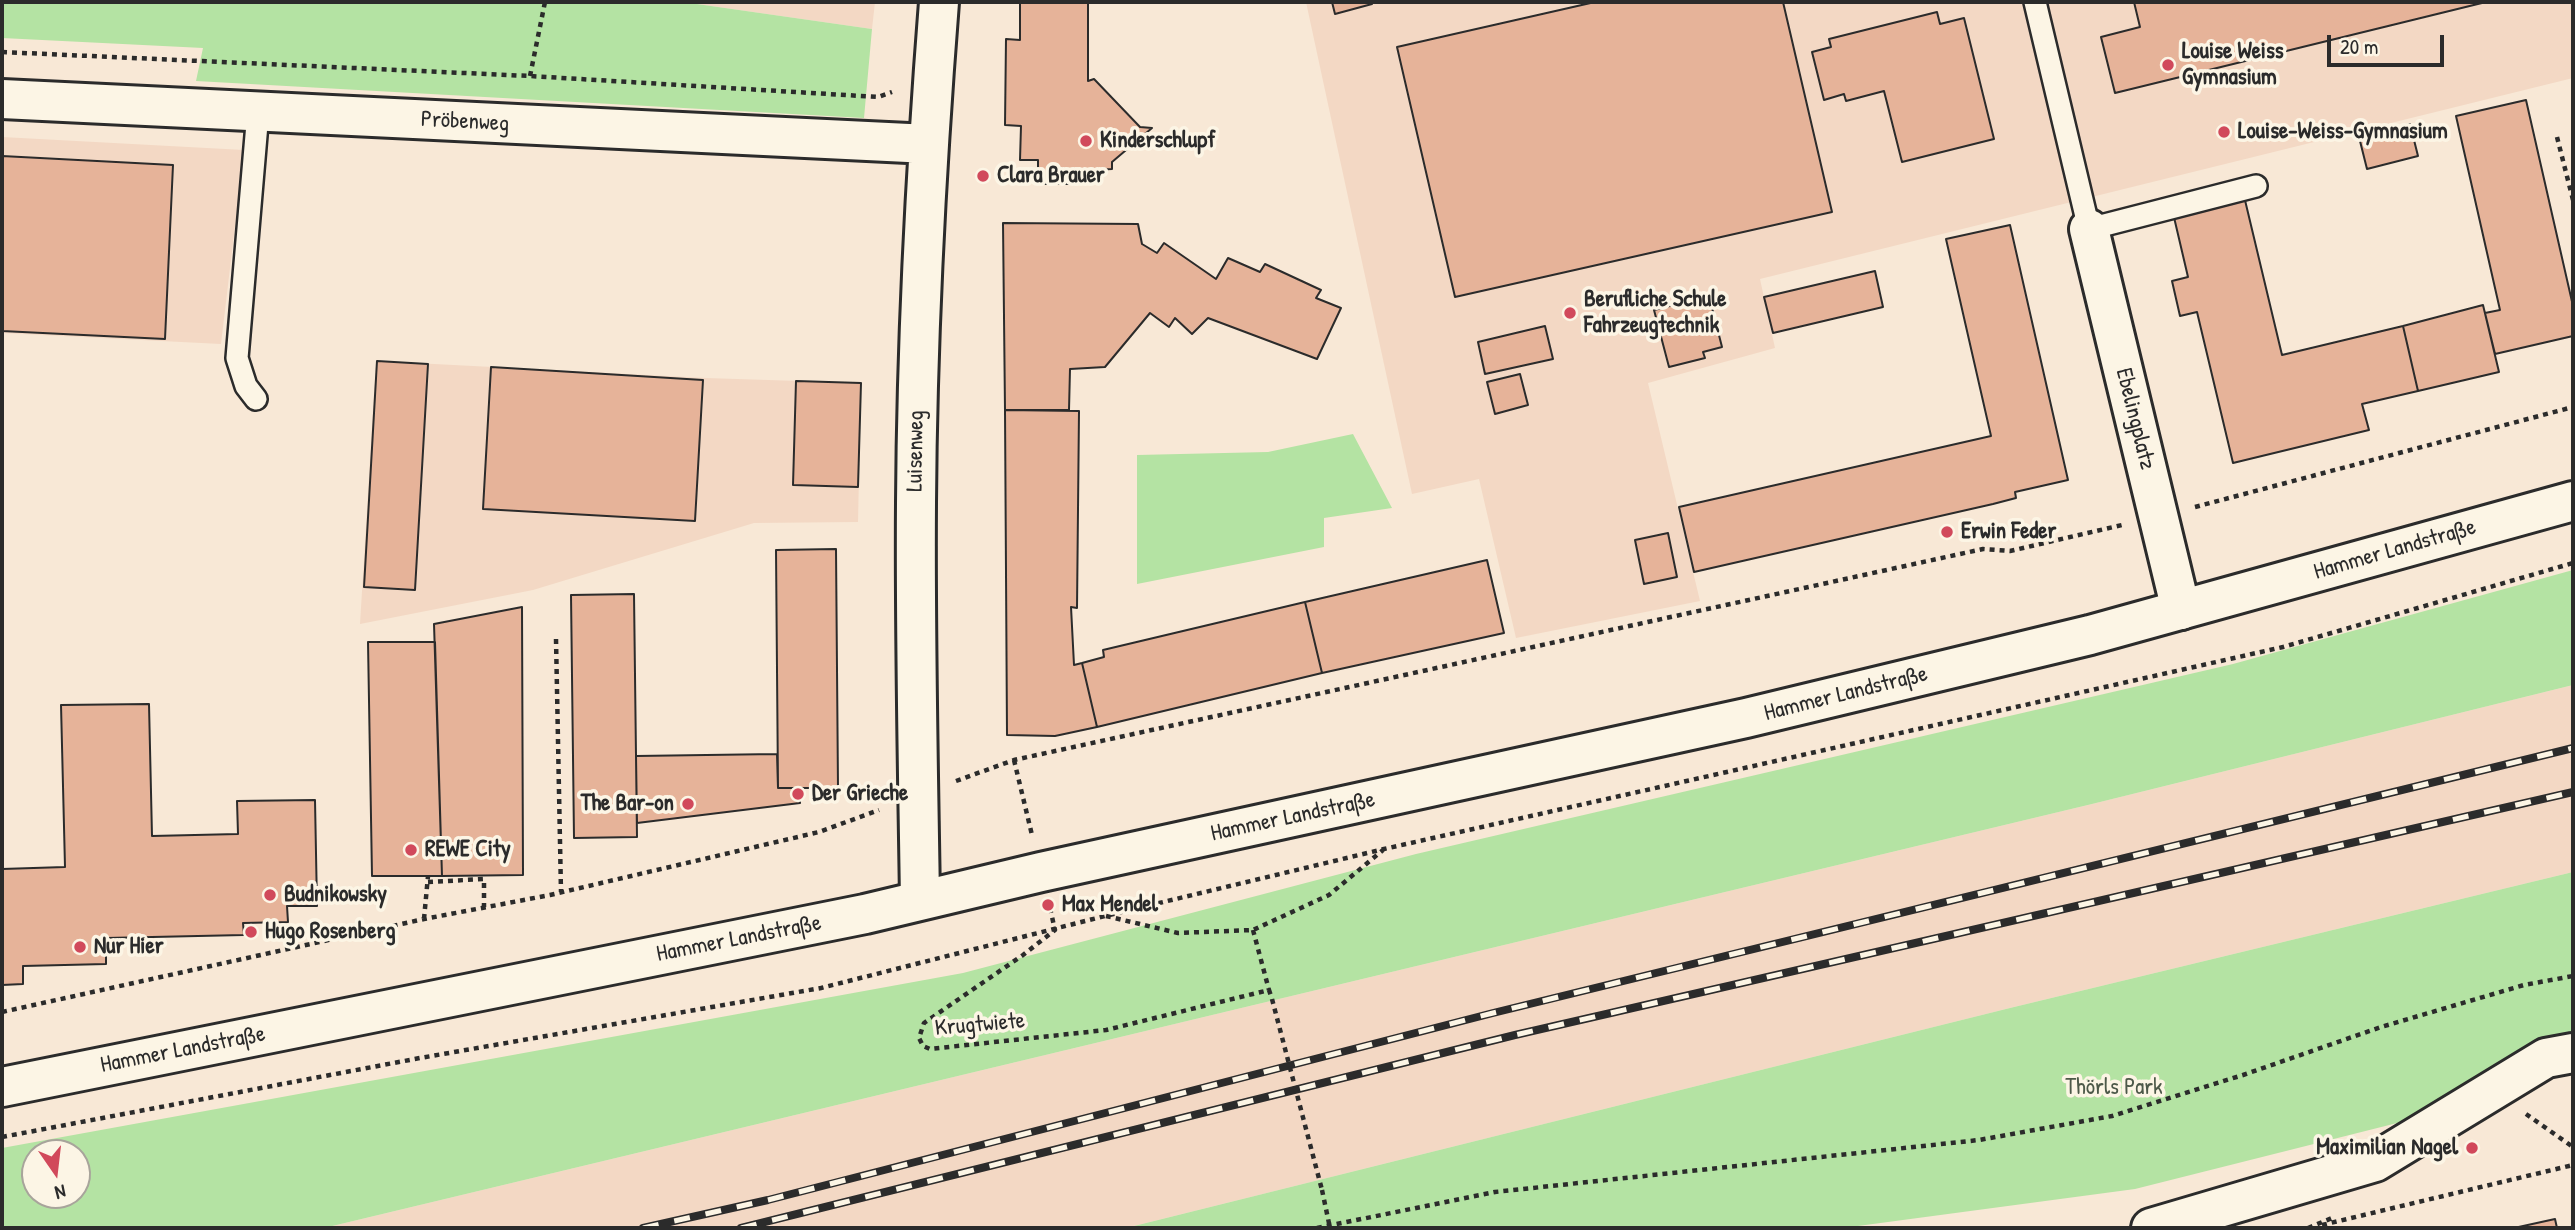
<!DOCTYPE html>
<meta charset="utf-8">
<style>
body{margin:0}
#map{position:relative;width:2575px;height:1230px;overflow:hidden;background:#f8e8d6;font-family:"Patrick Hand",sans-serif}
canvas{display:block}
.frame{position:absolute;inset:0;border:4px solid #2b2b2b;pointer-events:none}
.north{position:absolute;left:21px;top:1139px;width:70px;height:70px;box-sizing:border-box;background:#fcf5e5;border:2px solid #a8a49b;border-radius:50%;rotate:166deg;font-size:19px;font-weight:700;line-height:28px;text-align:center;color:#2b2b2b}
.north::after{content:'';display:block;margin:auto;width:24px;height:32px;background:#d1495b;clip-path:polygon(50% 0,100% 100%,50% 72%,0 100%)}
.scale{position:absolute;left:2327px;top:35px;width:117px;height:32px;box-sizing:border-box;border:4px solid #2b2b2b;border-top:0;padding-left:9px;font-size:21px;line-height:24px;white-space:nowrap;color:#2b2b2b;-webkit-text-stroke:5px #fcf5e5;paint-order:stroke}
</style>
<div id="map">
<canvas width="2575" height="1230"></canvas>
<div class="frame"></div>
<div class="north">N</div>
<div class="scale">20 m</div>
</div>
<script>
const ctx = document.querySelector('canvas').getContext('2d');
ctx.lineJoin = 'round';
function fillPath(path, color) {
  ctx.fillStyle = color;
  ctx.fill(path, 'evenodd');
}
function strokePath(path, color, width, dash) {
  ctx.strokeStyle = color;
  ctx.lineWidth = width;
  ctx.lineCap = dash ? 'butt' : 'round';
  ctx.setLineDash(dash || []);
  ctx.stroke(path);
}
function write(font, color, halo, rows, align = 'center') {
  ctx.font = font + ' "Patrick Hand",sans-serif';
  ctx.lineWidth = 7;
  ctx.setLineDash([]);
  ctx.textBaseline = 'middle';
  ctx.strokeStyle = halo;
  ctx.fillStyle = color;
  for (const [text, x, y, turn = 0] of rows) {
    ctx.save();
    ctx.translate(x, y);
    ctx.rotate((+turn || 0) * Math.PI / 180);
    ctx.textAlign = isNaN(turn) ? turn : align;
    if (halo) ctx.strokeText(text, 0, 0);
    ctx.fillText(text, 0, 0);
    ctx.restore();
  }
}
fillPath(new Path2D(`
 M683,2H875L872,29Z
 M1306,2H2573V78L1760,279L1775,348L1648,383L1700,601L1516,638L1479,479L1412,494Z
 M2,137L244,150L221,344L2,333Z
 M376,361L706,378L861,383L858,522L754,523L533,590L360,624Z
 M2573,685V872L2010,1008L1126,1228H324L2092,804Z`), '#f3d8c4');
fillPath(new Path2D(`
 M2,2H683L872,29L864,118L196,81L203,48L2,38Z
 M1353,434L1392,508L1324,518V547L1137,584V455L1268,452Z
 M2573,570V685L2092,804L324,1228H2V1148L963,973L1416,854L2233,664ZM77,1153V1195H35V1153Z
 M2573,872V1033L2544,1039L2425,1116L2135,1189L1843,1228H1126L2010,1008Z`), '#b4e3a3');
const building = new Path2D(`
 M1020,2H1088V81L1094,79L1140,127L1152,128L1112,162V169L1094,170L1076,184H1038V160H1020L1021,126L1005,125L1006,39L1020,40Z
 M1332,2H1371L1372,4L1335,14Z
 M1595,2H1783L1832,212L1455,297L1397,47Z
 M2134,2H2486L2115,93L2101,37L2140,27Z
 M1937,12L1940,24L1964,18L1994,139L1902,162L1884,91L1846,101L1844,94L1824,100L1812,52L1831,47L1829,39Z
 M2526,100L2573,306V336L2495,354L2485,313L2500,310L2456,116Z
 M2410,124L2418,156L2367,169L2359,137Z
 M2,156L173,165L165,339L2,331Z
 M2244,196L2282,355L2403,326L2418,391L2362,404L2369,430L2233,463L2197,312L2180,316L2172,281L2188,277L2173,213Z
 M1003,223L1138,224L1142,244L1157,253L1164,243L1216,279L1228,258L1260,272L1265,264L1321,290L1316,298L1341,308L1317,359L1208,318L1192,334L1175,318L1169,327L1150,313L1105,367L1070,369L1069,410H1005Z
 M2010,225L2068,480L2015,492L2016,498L1993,504L1694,572L1679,507L1991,436L1946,239Z
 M1875,271L1883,307L1773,333L1764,297Z
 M1709,296L1722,347L1703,352L1705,358L1669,367L1654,310Z
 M2483,305L2499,372L2418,391L2403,326Z
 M1545,326L1553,359L1485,374L1478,342Z
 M377,361L428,364L415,590L364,587Z
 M491,367L703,380L695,521L483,509Z
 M1520,374L1528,405L1495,414L1487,382Z
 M796,381L861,383L858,487L793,485Z
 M1005,410L1079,411L1077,608L1071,607L1074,665L1082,663L1097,727L1055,736L1007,735Z
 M1668,533L1677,577L1644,584L1635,540Z
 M836,549L838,788H778L776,550Z
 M1487,560L1504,633L1322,673L1305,602Z
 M634,594L637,837L574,838L571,595Z
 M1305,602L1322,673L1097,727L1082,663L1104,657L1103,650Z
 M522,607L523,875L442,876L434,624Z
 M368,642H435L442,876H372Z
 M149,704L152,836L238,834L237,801L315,800L317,906H287L288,922L243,923L244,935L106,938V964L23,966V984L2,985V869L65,867L61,705Z
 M777,754L778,788H799L800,803L637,823L636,756Z
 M2555,1219L2557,1228H2514Z`);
fillPath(building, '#e6b399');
strokePath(building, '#2b2b2b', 2);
const lane = new Path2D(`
 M2035,2L2089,229L2256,186
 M256,399L246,386L237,358L258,112`);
const street = new Path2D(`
 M2,99L929,144
 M2089,229L2181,610
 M920,900C918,768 915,636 916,503C917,336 926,168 939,2
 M2151,1228L2375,1162L2546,1058L2573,1053`);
const secondary = new Path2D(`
 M2,1087L865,914L1041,872L1746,718L2090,635L2573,501`);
strokePath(lane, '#2b2b2b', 26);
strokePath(street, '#2b2b2b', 44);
strokePath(secondary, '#2b2b2b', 44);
strokePath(new Path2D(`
 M2,52L530,76L878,97L892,92
 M530,76L545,2
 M2557,137L2573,200
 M2195,507L2573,407
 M556,639L561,892
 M1014,760L1032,835
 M956,781L1014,760L1983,549L2010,551L2122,525
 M428,882L484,879V907
 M1050,908L1055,930L1023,955L924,1023L919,1038L923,1046L930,1049L1106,1030L1269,990L1272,999
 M1106,916L1178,933L1253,930L1329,895L1383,850
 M424,919L428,876
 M1253,930L1269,990
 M2,1012L424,919L550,895L819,832L879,810
 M2526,1114L2573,1147
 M2,1137L420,1058L821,988L1105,916L1384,849L2283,647L2573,563
 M1322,1190L1330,1228
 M2322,1225L2573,1165
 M1317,1228L1495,1192L1979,1140L2112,1116L2243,1075L2381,1027L2524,985L2573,976
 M2308,1228L2332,1218`), '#2b2b2b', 4.5, [5, 5]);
strokePath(lane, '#fcf5e5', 21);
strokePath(street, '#fcf5e5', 38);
strokePath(secondary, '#fcf5e5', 38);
const rail = new Path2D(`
 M643,1228L768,1200L1493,1013L2573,748
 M741,1228L1515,1035L2573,792`);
strokePath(rail, '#2b2b2b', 8);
strokePath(rail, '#fcf5e5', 5, [16]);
strokePath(new Path2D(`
 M1272,999L1322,1190`), '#2b2b2b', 4.5, [5, 5]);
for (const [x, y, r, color] of [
 [2168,65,7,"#d1495b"],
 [2224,132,7,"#d1495b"],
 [1086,141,7,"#d1495b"],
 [983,176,7,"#d1495b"],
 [1570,313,7,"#d1495b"],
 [1947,532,7,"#d1495b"],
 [798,794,7,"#d1495b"],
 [688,804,7,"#d1495b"],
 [411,850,7,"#d1495b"],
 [270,895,7,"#d1495b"],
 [1048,905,7,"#d1495b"],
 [251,932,7,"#d1495b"],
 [80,947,7,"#d1495b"],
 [2472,1148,7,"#d1495b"]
]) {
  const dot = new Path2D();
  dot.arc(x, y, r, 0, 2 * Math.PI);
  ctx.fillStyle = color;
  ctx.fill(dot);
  strokePath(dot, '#fcf5e5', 2.5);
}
write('bold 23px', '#2b2b2b', '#fcf5e5', [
 ["Louise Weiss",2182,52],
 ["Gymnasium",2182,78],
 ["Louise-Weiss-Gymnasium",2238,132],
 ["Kinderschlupf",1100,141],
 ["Clara Brauer",997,176],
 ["Berufliche Schule",1584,300],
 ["Fahrzeugtechnik",1584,326],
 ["Erwin Feder",1961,532],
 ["Der Grieche",812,794],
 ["The Bar-on",674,804,"right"],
 ["REWE City",425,850],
 ["Budnikowsky",284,895],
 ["Max Mendel",1062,905],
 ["Hugo Rosenberg",265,932],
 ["Nur Hier",94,947],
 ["Maximilian Nagel",2458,1148,"right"]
], 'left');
write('23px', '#2b2b2b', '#fcf5e5', [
 ["Pröbenweg",465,122,3],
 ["Ebelingplatz",2135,419,76],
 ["Luisenweg",916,451,-89],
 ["Hammer Landstraße",2395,550,-16],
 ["Hammer Landstraße",1846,694,-14],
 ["Hammer Landstraße",1293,817,-12],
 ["Hammer Landstraße",739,939,-11],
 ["Krugtwiete",980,1025,-5],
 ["Hammer Landstraße",183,1050,-11]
]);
write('23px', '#4d5949', '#fcf5e5', [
 ["Thörls Park",2114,1088]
]);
</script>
